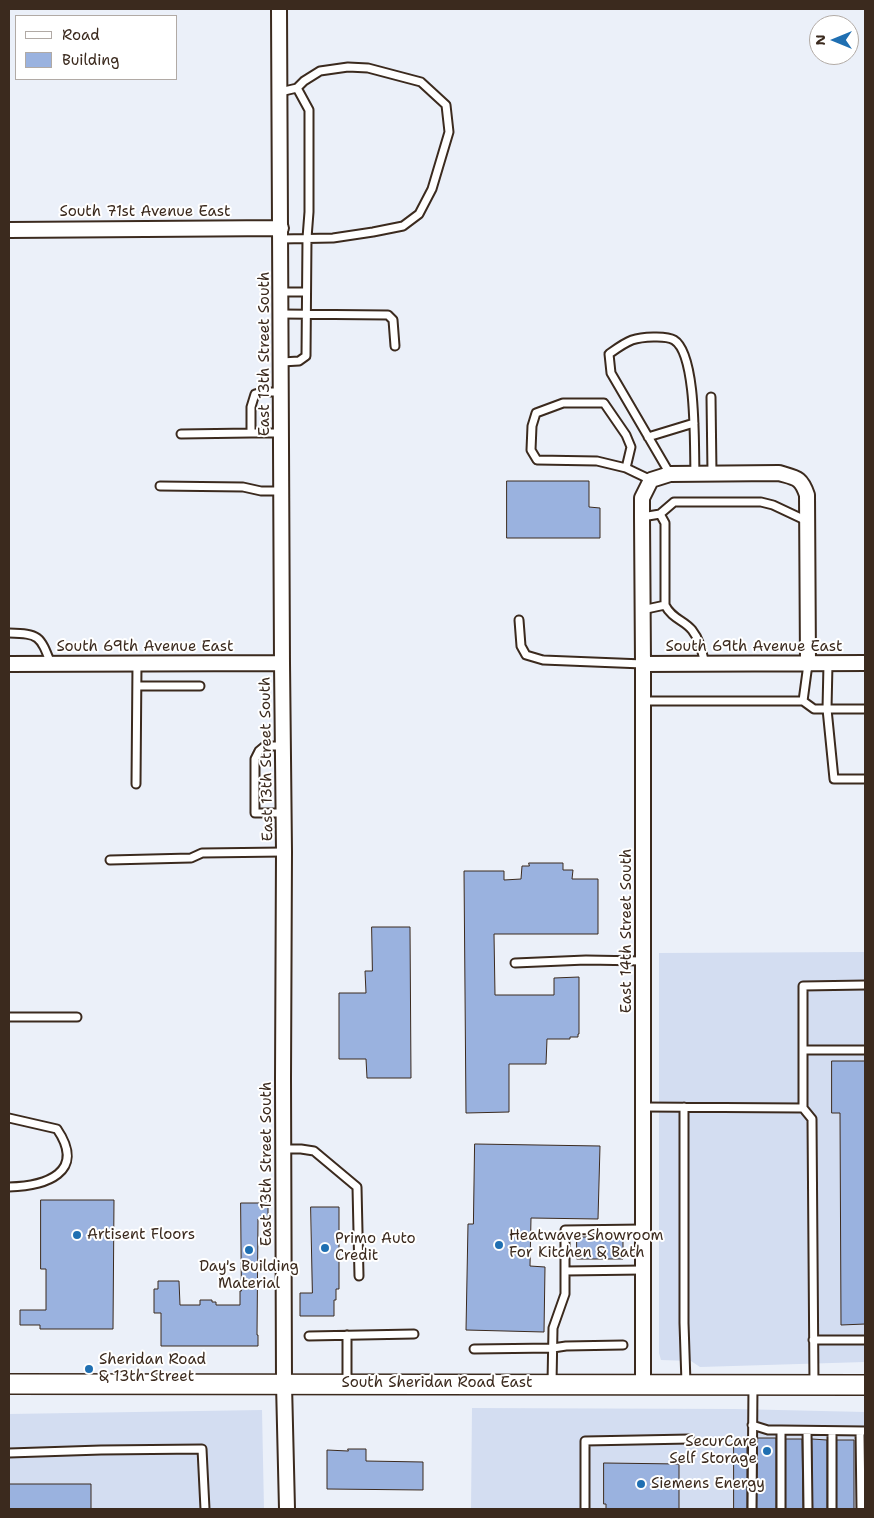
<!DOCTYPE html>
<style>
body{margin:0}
#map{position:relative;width:874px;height:1518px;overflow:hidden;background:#ebf0f9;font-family:"Shantell Sans",sans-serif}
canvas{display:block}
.frame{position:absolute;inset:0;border:10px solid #3b2a1e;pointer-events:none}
.legend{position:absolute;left:15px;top:15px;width:162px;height:65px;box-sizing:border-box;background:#fff;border:1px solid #b1aaa5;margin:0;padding:6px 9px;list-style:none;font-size:15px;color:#3b2a1e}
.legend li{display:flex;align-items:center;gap:10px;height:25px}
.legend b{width:25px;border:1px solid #b1aaa5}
.north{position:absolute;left:809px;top:15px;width:50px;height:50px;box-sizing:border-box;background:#fff;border:1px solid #b1aaa5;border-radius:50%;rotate:270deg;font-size:14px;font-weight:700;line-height:20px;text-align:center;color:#3b2a1e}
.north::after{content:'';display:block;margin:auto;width:18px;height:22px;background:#1f6fb2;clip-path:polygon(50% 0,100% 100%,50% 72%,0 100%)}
</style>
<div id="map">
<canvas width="874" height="1518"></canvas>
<div class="frame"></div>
<ul class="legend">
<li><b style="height:6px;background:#fff"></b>Road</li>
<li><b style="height:14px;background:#9ab2df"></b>Building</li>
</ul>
<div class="north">N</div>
</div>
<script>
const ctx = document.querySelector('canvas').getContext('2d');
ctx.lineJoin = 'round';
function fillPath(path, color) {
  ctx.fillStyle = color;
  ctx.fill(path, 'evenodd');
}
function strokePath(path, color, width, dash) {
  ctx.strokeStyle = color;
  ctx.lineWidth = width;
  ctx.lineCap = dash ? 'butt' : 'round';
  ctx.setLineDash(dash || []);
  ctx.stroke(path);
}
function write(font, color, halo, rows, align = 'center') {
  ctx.font = font + ' "Shantell Sans",sans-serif';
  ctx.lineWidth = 4;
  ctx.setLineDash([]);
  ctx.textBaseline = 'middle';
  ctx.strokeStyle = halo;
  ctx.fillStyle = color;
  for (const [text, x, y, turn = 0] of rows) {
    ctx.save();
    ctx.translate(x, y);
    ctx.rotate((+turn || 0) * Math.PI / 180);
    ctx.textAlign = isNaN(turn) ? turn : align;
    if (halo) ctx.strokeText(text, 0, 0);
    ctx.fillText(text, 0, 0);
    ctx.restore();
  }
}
fillPath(new Path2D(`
 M865,952V1362L700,1367L691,1361L661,1360L659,1353V953Z
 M472,1408L735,1409L865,1412V1509H471Z
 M262,1410L264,1509H9V1414Z`), '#d3ddf1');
const building = new Path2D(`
 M507,481H589V507L600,508V538H507Z
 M529,863H563V870H573L572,879H598V934H494L495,995H554V978L579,977V1034H578V1037H570V1039H547L546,1064H509V1112L466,1113L464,871H504V880L521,879L522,866H529Z
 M372,927H410L411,1078H367L366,1059H339V993H366L365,971H372Z
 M832,1061H865V1324L841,1325L840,1113H832Z
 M475,1144L600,1146L598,1219L531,1218L530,1266L545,1267L544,1332L466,1330L468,1224H473Z
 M41,1200H114L113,1329H40V1325H20V1310H46V1269H41Z
 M241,1203H268V1219H258L257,1335H258V1346H161V1313H154V1289H158V1281H179L180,1305H200V1300H212V1302H216V1305H240V1291H241Z
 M311,1207H339V1289H336V1300H334V1316H300V1293H312Z
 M577,1237H623V1259H577Z
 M758,1438H776V1509H757Z
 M734,1439H747V1509H734Z
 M786,1439H802L803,1509H786Z
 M812,1439L827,1440V1509H813Z
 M837,1440H854V1509H837Z
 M348,1449H366V1461L423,1462V1490L327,1489V1450L348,1451Z
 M604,1463L679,1464V1509H606V1504H604Z
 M9,1484H91V1509H9Z`);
fillPath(building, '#9ab2df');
strokePath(building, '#3b2a1e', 1);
const lane = new Path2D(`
 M280,92L297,88L304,81L320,71L348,67L368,68L421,82L446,105L449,132L432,189L419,214L403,226L373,232L333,238L281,239
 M281,292H306
 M281,314L388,315L393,320L395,346
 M282,362L299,361L306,356L307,238L309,212V110L297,88
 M281,392H262L255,394L251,407V433H282
 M711,397L712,473
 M181,434L251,433
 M648,437L694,423
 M626,468L631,447L626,435L604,403H563L536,413L532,426L531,450L537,460L597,461L626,468L651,480
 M670,474L611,373L609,354C616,349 624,343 632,340C641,337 666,335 674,340C697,354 694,447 695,473
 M160,486L243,487L261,491H282
 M660,514L665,523V605C672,619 684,620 692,630C700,640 702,652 705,664
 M642,517L660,514L674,502H761L773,505L807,521
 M642,610L665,605
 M519,620L521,646L526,655L543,660L643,664
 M9,633C39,634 40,635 51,664
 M828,664L827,709L834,779H865
 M137,686H200
 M643,701H803L814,709H865
 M803,701L808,664
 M283,746H265L259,751L255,759V813H284
 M136,784L137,664
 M110,860L191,858L202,853L284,852
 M515,963L586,960L643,961
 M9,1017H77
 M803,1050H865
 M643,1107L803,1108L812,1119L814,1384
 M684,1107V1323L686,1383
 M803,1108V986L865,985
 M9,1118L57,1129C87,1173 45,1186 9,1187
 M284,1149H301L314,1151L357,1187L359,1276
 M565,1271L643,1270
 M347,1335V1383
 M309,1336L414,1334
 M813,1340H865
 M474,1349L553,1348L566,1346L623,1345
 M552,1383L553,1328L565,1294V1230L643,1229
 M752,1425L768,1430H781L865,1431
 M781,1430V1509
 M807,1431L808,1509
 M832,1431V1509
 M860,1431L861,1509
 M9,1453L101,1450L202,1449L205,1509
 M585,1509V1441L690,1439
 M752,1509L753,1385`);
const street = new Path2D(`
 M279,9L282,663L284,852L283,1078L284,1384L287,1509
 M9,230L281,228
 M9,664L282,663
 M643,664L865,663
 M643,1384V664L642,517V498L651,480L670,474L779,473C796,478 801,477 807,495L808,664`);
const secondary = new Path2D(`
 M9,1384L865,1385`);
strokePath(lane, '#3b2a1e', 11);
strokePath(street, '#3b2a1e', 18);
strokePath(secondary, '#3b2a1e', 22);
strokePath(lane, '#fff', 7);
strokePath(street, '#fff', 14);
strokePath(secondary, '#fff', 19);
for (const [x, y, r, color] of [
 [77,1235,5,"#1f6fb2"],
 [499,1245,5,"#1f6fb2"],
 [325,1248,5,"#1f6fb2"],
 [249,1250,5,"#1f6fb2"],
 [89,1369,5,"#1f6fb2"],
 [767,1451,5,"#1f6fb2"],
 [641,1484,5,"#1f6fb2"]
]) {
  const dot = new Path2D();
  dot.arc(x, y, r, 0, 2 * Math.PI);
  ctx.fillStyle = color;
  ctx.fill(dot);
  strokePath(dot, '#fff', 2);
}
write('15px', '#3b2a1e', '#fff', [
 ["South 71st Avenue East",145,212],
 ["East 13th Street South",265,354,-90],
 ["South 69th Avenue East",145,647],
 ["South 69th Avenue East",754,647],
 ["East 13th Street South",267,759,-91],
 ["East 14th Street South",627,931,-90],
 ["East 13th Street South",267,1164,-90],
 ["South Sheridan Road East",437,1383]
]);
write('15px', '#3b2a1e', '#fff', [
 ["Artisent Floors",87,1235],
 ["Heatwave Showroom",509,1236],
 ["For Kitchen & Bath",509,1253],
 ["Primo Auto",335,1239],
 ["Credit",335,1256],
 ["Day's Building",249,1267,"center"],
 ["Material",249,1284,"center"],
 ["Sheridan Road",99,1360],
 ["& 13th Street",99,1377],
 ["SecurCare",757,1442,"right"],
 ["Self Storage",757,1459,"right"],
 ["Siemens Energy",651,1484]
], 'left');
</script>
